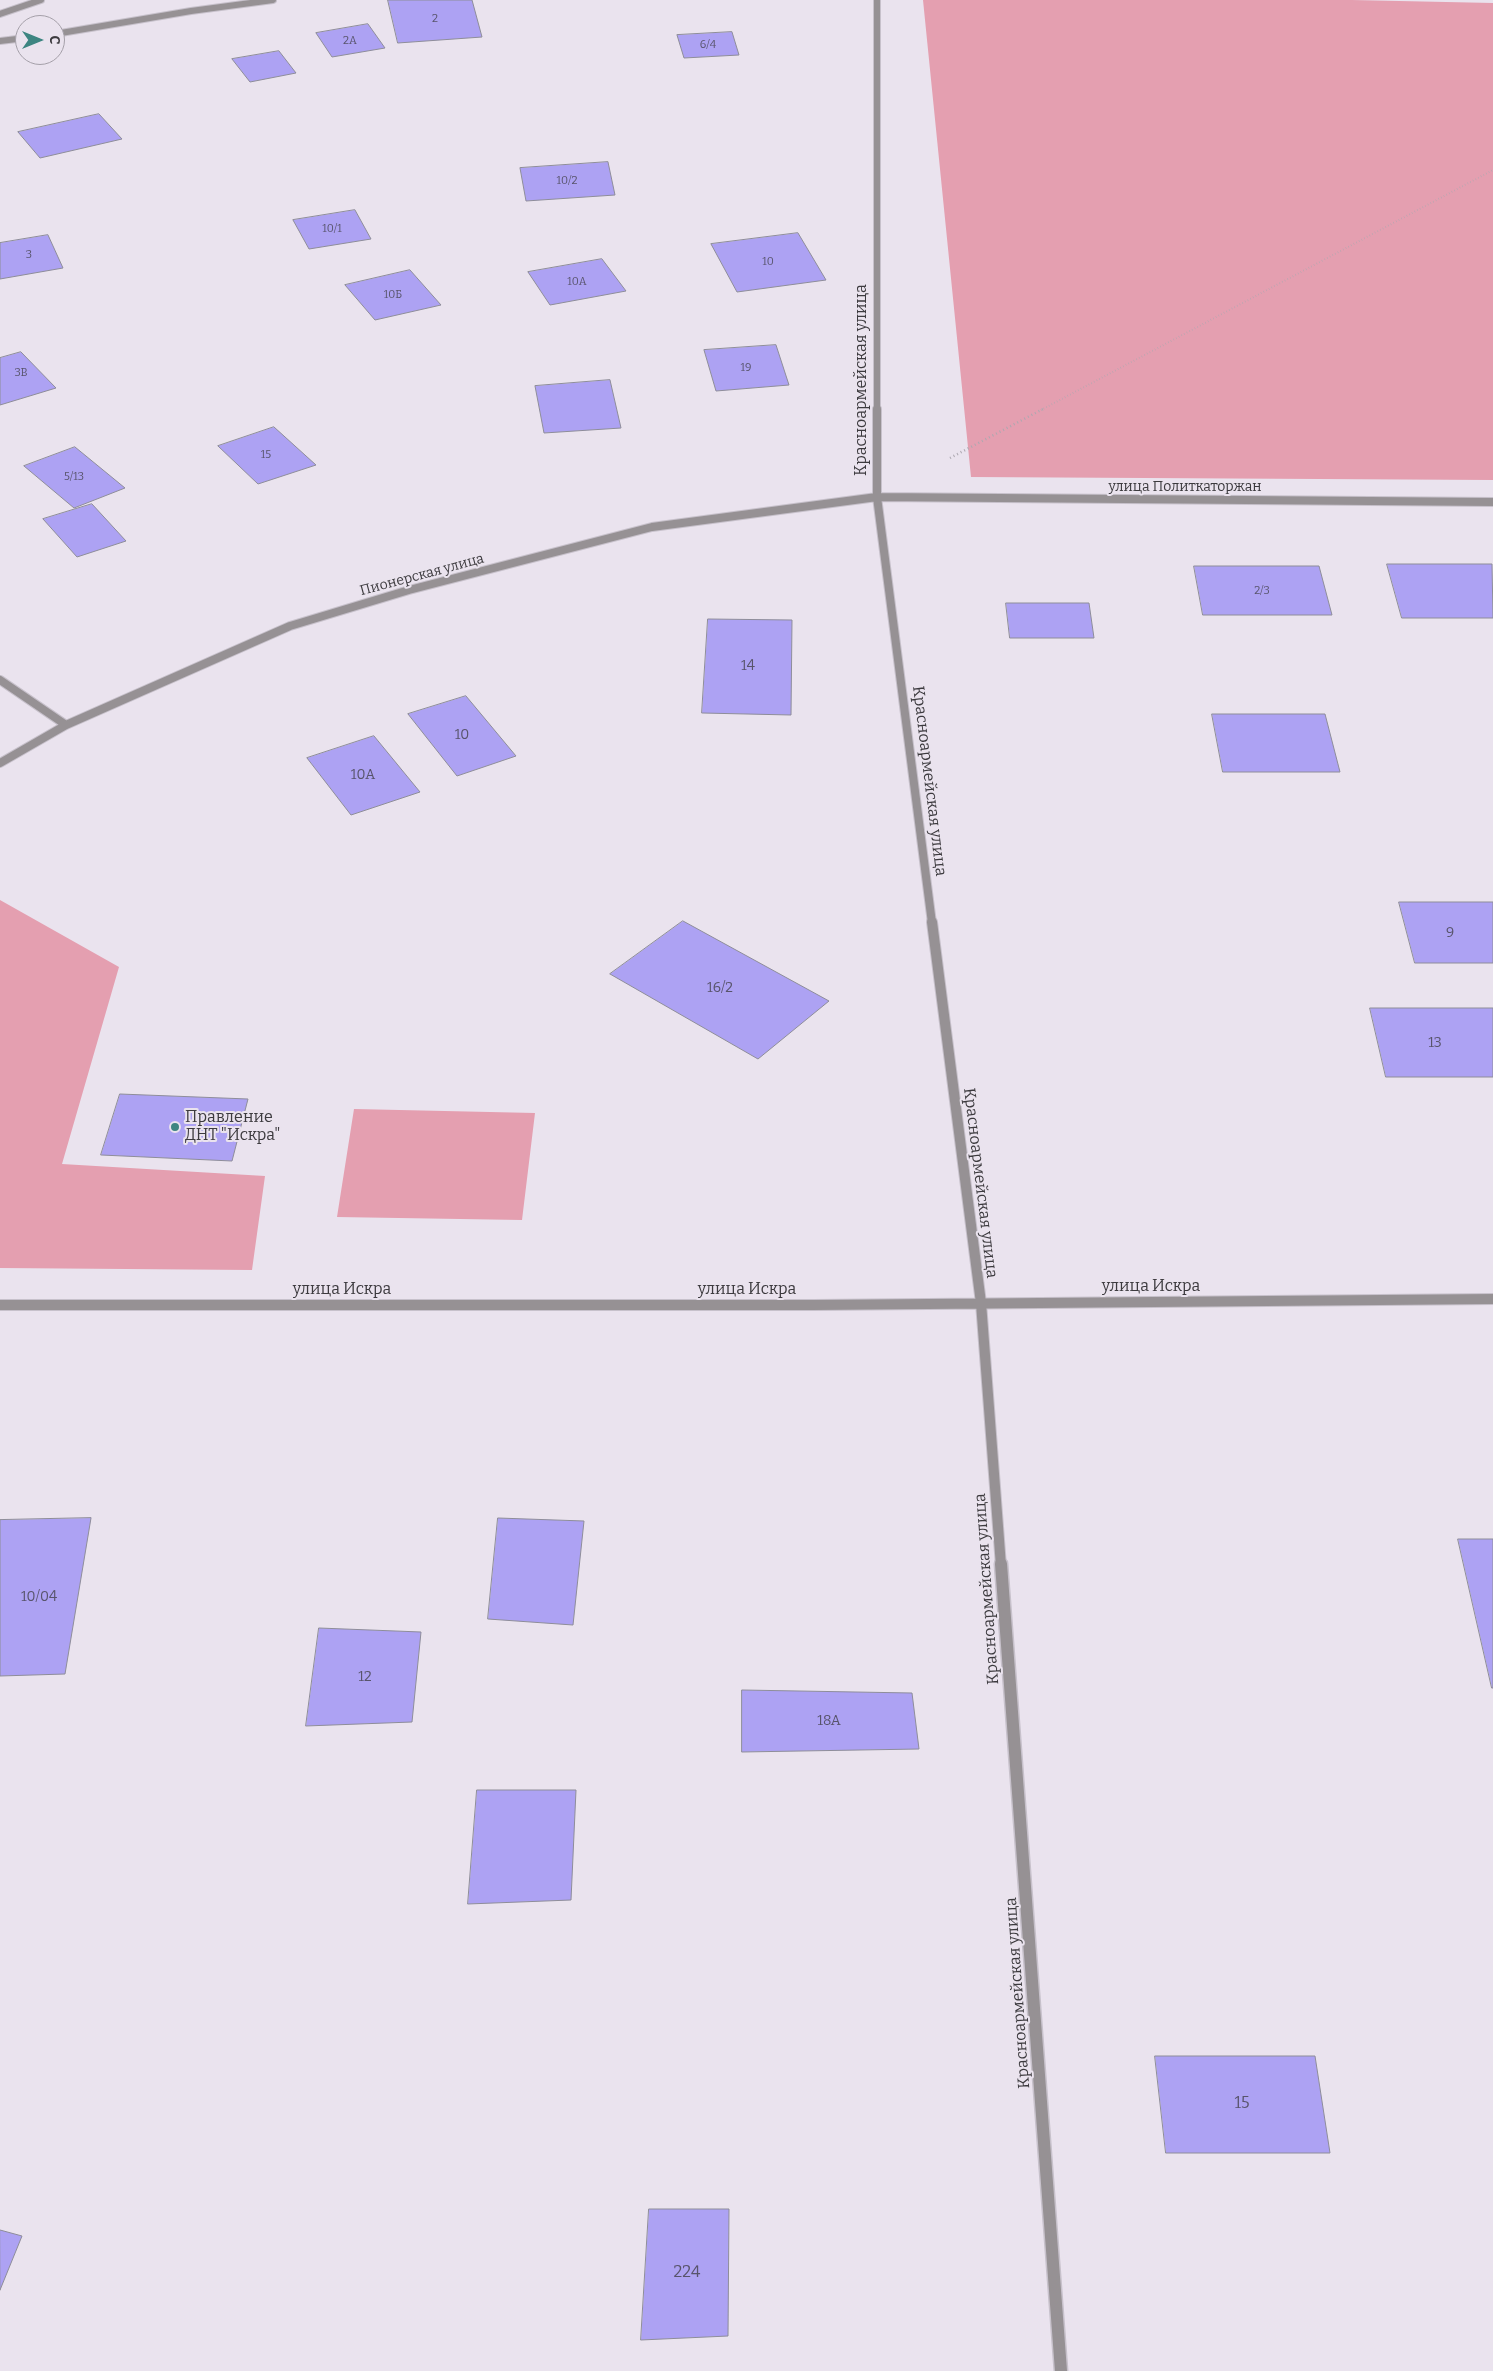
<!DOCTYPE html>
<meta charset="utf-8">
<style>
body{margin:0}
#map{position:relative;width:1493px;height:2371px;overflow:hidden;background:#eae3ee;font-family:Bitter,serif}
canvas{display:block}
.north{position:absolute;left:15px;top:15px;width:50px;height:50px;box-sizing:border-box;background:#eae3ee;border:1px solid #a49fa8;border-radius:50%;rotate:90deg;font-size:14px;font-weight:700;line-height:20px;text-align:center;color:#3c3a3e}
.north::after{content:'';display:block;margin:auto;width:18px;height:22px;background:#3d8581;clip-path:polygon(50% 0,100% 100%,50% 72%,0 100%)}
</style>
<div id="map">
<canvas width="1493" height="2371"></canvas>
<div class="north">С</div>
</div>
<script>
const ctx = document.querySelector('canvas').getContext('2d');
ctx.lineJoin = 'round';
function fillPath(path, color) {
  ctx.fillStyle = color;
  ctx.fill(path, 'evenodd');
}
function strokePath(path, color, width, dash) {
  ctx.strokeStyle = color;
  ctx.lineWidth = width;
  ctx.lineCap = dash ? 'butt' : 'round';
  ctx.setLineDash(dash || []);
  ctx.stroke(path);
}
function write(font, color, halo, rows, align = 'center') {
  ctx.font = font + ' Bitter,serif';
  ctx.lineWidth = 4;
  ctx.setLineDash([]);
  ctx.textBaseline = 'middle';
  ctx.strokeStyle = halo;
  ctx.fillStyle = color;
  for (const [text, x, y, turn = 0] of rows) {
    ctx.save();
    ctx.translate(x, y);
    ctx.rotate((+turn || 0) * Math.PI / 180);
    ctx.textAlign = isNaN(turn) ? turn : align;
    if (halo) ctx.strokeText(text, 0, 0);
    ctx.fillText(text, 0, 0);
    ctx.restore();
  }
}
fillPath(new Path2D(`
 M923,0H1352L1493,3V480L971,477Z
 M0,900L119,967L62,1164L265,1176L252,1270L0,1268Z
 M354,1109L535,1113L522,1220L337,1217Z`), '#e49fb0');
const building = new Path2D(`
 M388,0H472L482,37L398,43Z
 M368,24L385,48L332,57L316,33Z
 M732,32L739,55L684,58L677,35Z
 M279,51L296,73L250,82L232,59Z
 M99,114L122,139L40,158L18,132Z
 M608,162L615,195L526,201L520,168Z
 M355,210L371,239L309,249L293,220Z
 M798,233L826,280L737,292L711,244Z
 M48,235L63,268L0,279V243Z
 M602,259L626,291L550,305L528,272Z
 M410,270L441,305L375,320L345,285Z
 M776,345L789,385L716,391L704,350Z
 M21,352L56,388L0,405V358Z
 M610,380L621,428L544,433L535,386Z
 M274,427L316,465L258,484L218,446Z
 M75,447L125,488L74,508L24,466Z
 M92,504L126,541L77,557L43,519Z
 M1387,564H1492L1493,618H1402Z
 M1194,566H1319L1332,615H1203Z
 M1006,603H1089L1094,638H1010Z
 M708,619L792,620L791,715L702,713Z
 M466,696L516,756L457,776L408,714Z
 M1212,714H1325L1340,772H1223Z
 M374,736L420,792L351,815L307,758Z
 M1399,902H1493V963H1415Z
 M683,921L829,1001L758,1059L610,974Z
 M1370,1008H1493V1077H1386Z
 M120,1094L248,1099L232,1161L101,1155Z
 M91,1518L65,1674L0,1676V1520Z
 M498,1518L584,1521L573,1625L488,1619Z
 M1458,1539H1493V1688H1492Z
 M319,1628L421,1632L412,1722L306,1726Z
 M742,1690L912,1693L919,1749L742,1752Z
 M477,1790H576L571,1900L468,1904Z
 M1155,2056H1315L1330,2153H1166Z
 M649,2209H729L728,2336L641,2340Z
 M0,2230L22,2236L0,2290Z`);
fillPath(building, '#ada2f3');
strokePath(building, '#8e8d99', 1);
const streetFar3 = new Path2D(`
 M877,0V410
 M0,14L41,0
 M55,34L191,11L273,0
 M0,41L25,38`);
const streetFar2 = new Path2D(`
 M877,409V497L932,923
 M0,680L66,725
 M0,763L66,725L290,626L409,590L652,527L877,497L1493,502`);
const streetFar1 = new Path2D(`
 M932,922L981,1303L1001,1566
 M0,1305H814L1493,1299`);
const street = new Path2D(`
 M1001,1564L1061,2371`);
strokePath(streetFar3, '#c7c1cb', 8);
strokePath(streetFar2, '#c7c1cb', 10);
strokePath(streetFar1, '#c7c1cb', 12);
strokePath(street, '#c7c1cb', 15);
strokePath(new Path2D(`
 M1041,410L1493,170`), '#ada8b0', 2, [0.5, 2.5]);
strokePath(new Path2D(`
 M950,458L1043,409`), '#ada8b0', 2.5, [1, 3]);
strokePath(streetFar3, '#969194', 6);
strokePath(streetFar2, '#969194', 8);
strokePath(streetFar1, '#969194', 10);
strokePath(street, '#969194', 12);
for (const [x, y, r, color] of [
 [175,1127,5,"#3d8581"]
]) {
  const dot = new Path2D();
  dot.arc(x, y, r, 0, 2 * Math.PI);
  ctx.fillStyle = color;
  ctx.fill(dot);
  strokePath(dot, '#eae3ee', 2);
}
write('11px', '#58546b', null, [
 ["2",435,19],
 ["2А",350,41],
 ["6/4",708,45],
 ["10/2",567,181],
 ["10/1",332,229],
 ["3",29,255],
 ["10",768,262],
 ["10А",577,282],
 ["10Б",393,295],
 ["19",746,368],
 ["3В",21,373],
 ["15",266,455],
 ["5/13",74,477],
 ["2/3",1262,591]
]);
write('14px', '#3c3a3e', '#eae3ee', [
 ["улица Политкаторжан",1185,487],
 ["Пионерская улица",422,575,-15]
]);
write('14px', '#58546b', null, [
 ["14",748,666],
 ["10",462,735],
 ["10А",363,775],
 ["9",1450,933],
 ["16/2",720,988],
 ["13",1435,1043],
 ["10/04",39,1597],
 ["12",365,1677],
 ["18А",829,1721]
]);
write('16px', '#3c3a3e', '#eae3ee', [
 ["Красноармейская улица",862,380,-90],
 ["Красноармейская улица",929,781,83],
 ["Красноармейская улица",980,1183,83],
 ["улица Искра",1151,1287],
 ["улица Искра",342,1290],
 ["улица Искра",747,1290],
 ["Красноармейская улица",987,1589,-94],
 ["Красноармейская улица",1018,1993,-94]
]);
write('16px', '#3c3a3e', '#eae3ee', [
 ["Правление",185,1118],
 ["ДНТ \"Искра\"",185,1136]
], 'left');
write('16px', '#58546b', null, [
 ["15",1242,2104],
 ["224",687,2273]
]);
</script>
